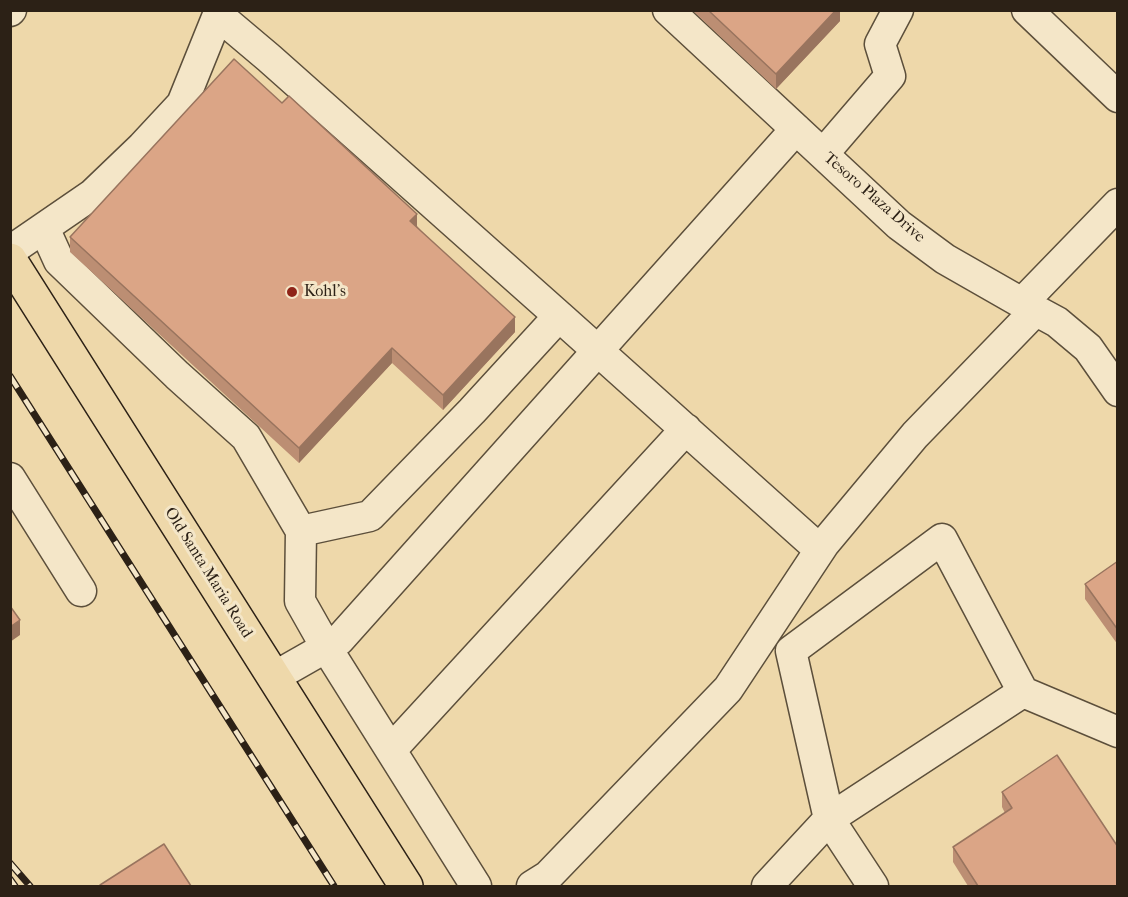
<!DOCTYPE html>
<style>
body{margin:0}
#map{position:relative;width:1128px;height:897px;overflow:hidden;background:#eed8aa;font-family:"IM FELL French Canon",serif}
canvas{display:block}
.frame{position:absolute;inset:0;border:12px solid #2c2116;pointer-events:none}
</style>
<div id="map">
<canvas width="1128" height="897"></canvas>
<div class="frame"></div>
</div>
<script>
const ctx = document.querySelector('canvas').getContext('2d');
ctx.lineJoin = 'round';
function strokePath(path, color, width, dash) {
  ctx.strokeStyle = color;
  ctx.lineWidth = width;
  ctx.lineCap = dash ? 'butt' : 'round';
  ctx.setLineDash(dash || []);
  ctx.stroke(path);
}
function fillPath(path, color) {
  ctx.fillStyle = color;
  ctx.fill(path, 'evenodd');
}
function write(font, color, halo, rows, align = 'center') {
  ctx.font = font + ' "IM FELL French Canon",serif';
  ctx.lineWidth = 6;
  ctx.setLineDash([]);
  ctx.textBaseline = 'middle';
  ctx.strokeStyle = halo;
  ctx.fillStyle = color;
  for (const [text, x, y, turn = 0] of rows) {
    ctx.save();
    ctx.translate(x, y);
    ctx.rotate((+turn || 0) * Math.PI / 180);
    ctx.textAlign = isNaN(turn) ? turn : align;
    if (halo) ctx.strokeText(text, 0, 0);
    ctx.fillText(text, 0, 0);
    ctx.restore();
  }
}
const minor = new Path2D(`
 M668,10L899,225L945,259L1022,303L1057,322L1088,348L1118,391
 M1027,10L1118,97
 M10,11L11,10
 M218,15L269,58L559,316
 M823,154L890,76L880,44L898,10
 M44,228L59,261L177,375L246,437L301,531L300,601L326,647L476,886
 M10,251L93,194L142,147L182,104L220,10
 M1022,303L1118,204
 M10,478L81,591
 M301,531L370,516L472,411L559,316L820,550
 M274,677L339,640L796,129
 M391,750L686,429
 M532,886L548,876L728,689L824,544L915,435L1036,310
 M767,886L829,819L791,651L942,539L1023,692
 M873,886L829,819L1023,692L1118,732`);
const major = new Path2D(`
 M10,260L406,886`);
strokePath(minor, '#5c4f3b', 33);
strokePath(major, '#2c2116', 36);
strokePath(minor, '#f4e6c8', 30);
strokePath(major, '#eed8aa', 33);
const rail = new Path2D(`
 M10,376L334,886
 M10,863L30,886
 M10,879L15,886`);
strokePath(rail, '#2c2116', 7);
strokePath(rail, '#f4e6c8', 4.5, [14]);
fillPath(new Path2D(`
 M692,10H840V21L776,89Z
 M417,226L515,332L443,410L392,363L299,463L70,252V237Z
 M1118,561V645L1085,599V584Z
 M1002,792L1118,886H968L953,862V847L1005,813L1002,807Z`), '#bc8e73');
fillPath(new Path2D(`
 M836,10H840V21L776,89V74Z
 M417,214V229L410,221Z
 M515,317V332L443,410V395Z
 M392,348V363L299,463V448Z
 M20,620V635L10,642V627Z`), '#99745e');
const building = new Path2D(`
 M708,10H836L776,74Z
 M234,59L282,103L289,96L417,214L410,221L515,317L443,395L392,348L299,448L70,237Z
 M1118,561V630L1085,584Z
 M10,606L20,620L10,627Z
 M1057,755L1118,847V886H978L953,847L1012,808L1002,792Z
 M164,844L191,886H101L100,885Z`);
fillPath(building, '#dba586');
strokePath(building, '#99745e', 1.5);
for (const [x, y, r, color] of [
 [292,292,6,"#8f2418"]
]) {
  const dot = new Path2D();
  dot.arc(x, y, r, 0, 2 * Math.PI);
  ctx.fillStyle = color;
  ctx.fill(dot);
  strokePath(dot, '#f4e6c8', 2);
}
write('16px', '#2c2116', '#f4e6c8', [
 ["Tesoro Plaza Drive",874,198,41],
 ["Old Santa Maria Road",208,573,58]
]);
write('16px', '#2c2116', '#f4e6c8', [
 ["Kohl's",304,292]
], 'left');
</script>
